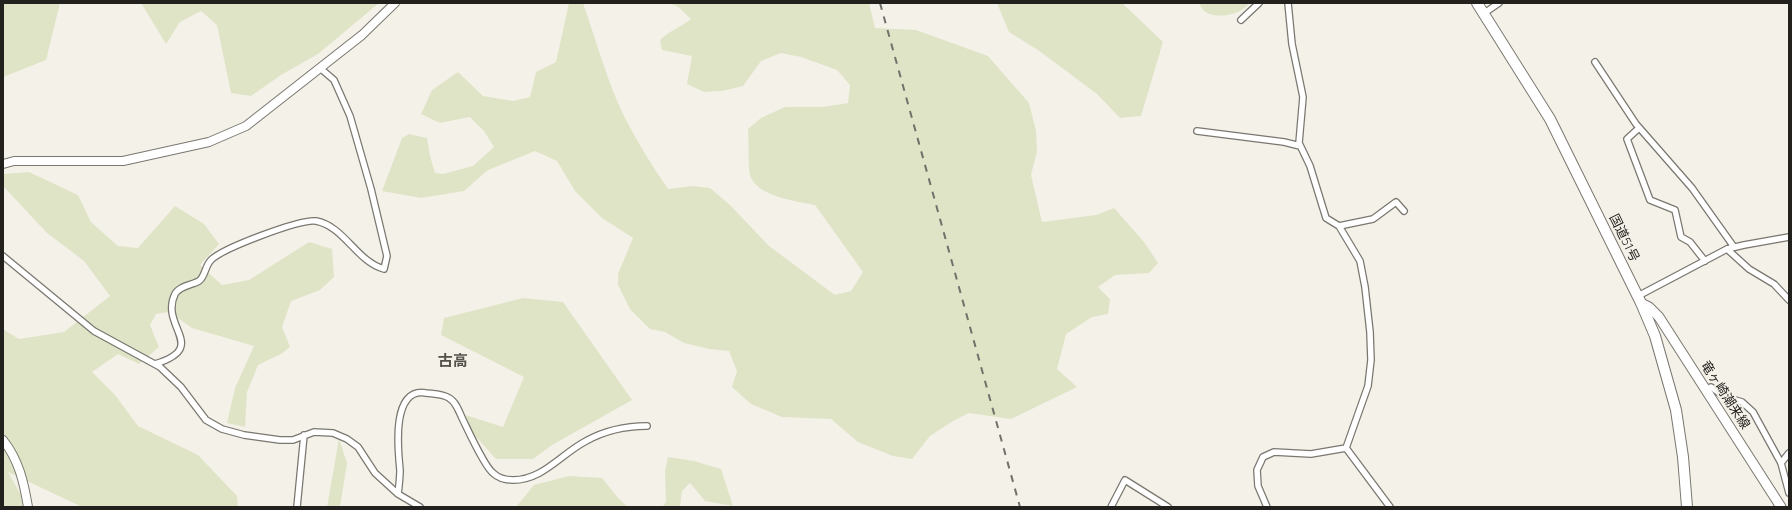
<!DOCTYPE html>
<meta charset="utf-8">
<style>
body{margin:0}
#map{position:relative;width:1792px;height:510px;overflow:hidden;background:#f4f1e9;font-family:Quicksand,sans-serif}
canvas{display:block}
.frame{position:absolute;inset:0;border:4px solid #22211e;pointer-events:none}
</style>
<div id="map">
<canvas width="1792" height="510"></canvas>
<div class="frame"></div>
</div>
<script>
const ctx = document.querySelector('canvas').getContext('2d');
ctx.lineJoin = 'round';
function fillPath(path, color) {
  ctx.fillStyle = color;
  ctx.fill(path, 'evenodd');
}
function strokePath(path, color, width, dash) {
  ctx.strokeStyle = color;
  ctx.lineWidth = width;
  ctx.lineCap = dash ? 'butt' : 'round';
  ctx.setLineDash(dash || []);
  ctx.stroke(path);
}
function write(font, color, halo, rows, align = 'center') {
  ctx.font = font + ' Quicksand,"Noto Sans JP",sans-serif';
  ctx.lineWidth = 4;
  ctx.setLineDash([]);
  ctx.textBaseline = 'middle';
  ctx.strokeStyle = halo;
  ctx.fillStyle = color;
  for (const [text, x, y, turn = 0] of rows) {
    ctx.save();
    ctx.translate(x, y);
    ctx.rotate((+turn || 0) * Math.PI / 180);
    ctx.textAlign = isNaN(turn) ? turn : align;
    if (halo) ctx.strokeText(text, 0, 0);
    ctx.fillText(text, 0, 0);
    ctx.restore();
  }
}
fillPath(new Path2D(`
 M3,3H60L46,60L3,77Z
 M141,3H379L318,54L281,75L251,96L231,93L217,25L201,11L180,22L166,44Z
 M569,3H583C596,40 608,84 625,118C638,143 652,166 668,189L693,186L710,188L730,205L769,246L835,295L851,291L863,272L815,205C796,201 757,197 750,175C748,166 749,140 748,129L761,118L785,107H823L848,103L850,85L837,70L801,57L781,53L761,61L743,86L722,91L704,92L687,84L692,56L662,50L660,40C669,31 681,27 691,19L677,6L669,3H869L875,28L916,30L988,56L1029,103L1036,131L1037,151L1031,175L1042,222L1096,215L1114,208L1144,242L1158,263L1149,273L1115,275L1098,287L1110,299L1108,314L1092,317L1066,334L1057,369L1077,387L1011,419L969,413L953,421L930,436L912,459L893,456L858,442L831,419L782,417L751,404L732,387L737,371L729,351L709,349L684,343L665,332L650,329L630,309L618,285V274L633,238L602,218L575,191L557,161L535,151L488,170L464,191L421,198L382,191L402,138L409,134L427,138L430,156L435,173L443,174L473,166L494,147L484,131L470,117L440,123L421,114L432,90L458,72L483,96L513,101L530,97L536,72L556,62Z
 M997,3H1122L1163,42L1141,116L1120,118L1097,94L1038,50L1009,32Z
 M1199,3H1249C1242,15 1215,20 1204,11C1202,9 1200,5 1199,3Z
 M29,172L78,195L91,222L118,246L138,248L175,206L204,224L219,244L200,265L222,285L249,280L309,242L332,249L334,277L320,290L291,301L282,327L290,347L281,354L258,365L247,392L245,427L227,423L235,388L254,346L192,328L169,312L156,314L150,325L159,347L139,364L118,354L92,372L115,395L138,426L198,455L237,496L238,507H82L8,472L21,495L23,507H3V329L19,339L64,332L110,296L84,261L47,233L3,186V174Z
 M523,298L563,302L632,400L552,445L533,459H496L453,411L503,427L524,377L441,335L444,318Z
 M339,439L347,463L340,507H327Z
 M668,457L694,461L721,469L733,506L705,501L690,483L682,491L680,507H662L666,502L665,471Z
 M569,476L602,478L619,499L628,507H516L534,485Z`), '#e0e4c6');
const street = new Path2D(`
 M1288,3L1292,44L1303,97L1299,143L1310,166L1326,218L1339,226L1360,261L1365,287L1370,332L1371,360L1368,386L1346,448L1390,507
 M1483,14L1499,3
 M1241,20L1259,3
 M1595,62L1636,124L1692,188L1734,247
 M1639,128L1627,139L1650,200L1675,210L1681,237L1690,242L1705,261
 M1197,131L1284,142L1300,146
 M1339,226L1373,219L1396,202L1404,211
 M1727,249L1749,269L1774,284L1789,300
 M3,256L94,331L160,367L181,387L206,420L222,429L244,435L280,440H293L314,432L333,433L347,439L358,447L375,473L398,494L420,507
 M1638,296L1727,249L1744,245L1789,237
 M155,364C210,347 159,327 175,294C179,286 192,285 199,281C205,277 205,266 211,260C223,248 300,219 316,221C344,226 357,262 384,269L387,256L371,189L350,116L334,80L320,68
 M1706,389L1711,387L1725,397L1742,402L1753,412L1781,463L1789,493
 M1781,463L1789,453
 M398,494C399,486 400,478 400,470C398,450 391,387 426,393C433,394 443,394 449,398C456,402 459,411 462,418C468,430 484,466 493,473C498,478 506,480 513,480C543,480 561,454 586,441C604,431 627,426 647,426
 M297,507L304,435
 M1111,507L1125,480L1168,507
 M1267,507L1258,486L1257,470L1263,457L1274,452L1311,454L1346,448`);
const secondary = new Path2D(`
 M3,164L14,161H123L209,142L246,126L362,35L395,3
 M3,440C19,460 24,483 28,507`);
const primary = new Path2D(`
 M1641,303L1649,307L1659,317L1781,507`);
const highway = new Path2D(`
 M1477,3L1550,119L1641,303L1655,336L1676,410L1683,457L1687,507`);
strokePath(street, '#7a7770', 8);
strokePath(secondary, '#7a7770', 10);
strokePath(primary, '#7a7770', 11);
strokePath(highway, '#7a7770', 12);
strokePath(street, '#fff', 5.5);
strokePath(secondary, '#fff', 8);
strokePath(primary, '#fff', 9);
strokePath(highway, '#fff', 10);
strokePath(new Path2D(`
 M880,3L1020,507`), '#72706b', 2, [7, 7]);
write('13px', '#22211e', '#f4f1e9', [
 ["国道51号",1624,238,64],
 ["竜ヶ崎潮来線",1725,395,57]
]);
write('bold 15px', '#54514b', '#f4f1e9', [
 ["古高",453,361]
]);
</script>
